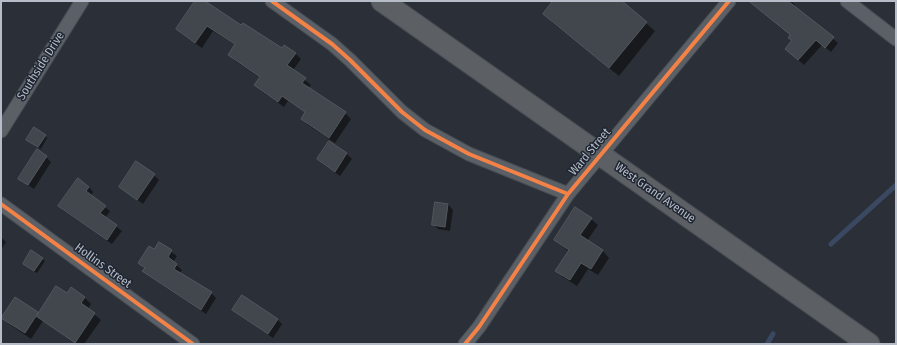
<!DOCTYPE html>
<style>
body{margin:0}
#map{position:relative;width:897px;height:345px;overflow:hidden;background:#2b3038;font-family:"Fira Sans Condensed",sans-serif}
canvas{display:block}
.frame{position:absolute;inset:0;border:2px solid #b6bcc8;pointer-events:none}
</style>
<div id="map">
<canvas width="897" height="345"></canvas>
<div class="frame"></div>
</div>
<script>
const ctx = document.querySelector('canvas').getContext('2d');
ctx.lineJoin = 'round';
function fillPath(path, color) {
  ctx.fillStyle = color;
  ctx.fill(path, 'evenodd');
}
function strokePath(path, color, width, dash) {
  ctx.strokeStyle = color;
  ctx.lineWidth = width;
  ctx.lineCap = dash ? 'butt' : 'round';
  ctx.setLineDash(dash || []);
  ctx.stroke(path);
}
function write(font, color, halo, rows, align = 'center') {
  ctx.font = font + ' "Fira Sans Condensed",sans-serif';
  ctx.lineWidth = 3;
  ctx.setLineDash([]);
  ctx.textBaseline = 'middle';
  ctx.strokeStyle = halo;
  ctx.fillStyle = color;
  for (const [text, x, y, turn = 0] of rows) {
    ctx.save();
    ctx.translate(x, y);
    ctx.rotate((+turn || 0) * Math.PI / 180);
    ctx.textAlign = isNaN(turn) ? turn : align;
    if (halo) ctx.strokeText(text, 0, 0);
    ctx.fillText(text, 0, 0);
    ctx.restore();
  }
}
fillPath(new Path2D(`
 M196,1H204L241,27L282,50L295,53L301,59L293,70L311,85L308,88L345,113L351,119L335,143L308,125L302,119L306,113L288,101L284,107L261,91L255,85L260,78L235,61L229,55L236,45L213,31L202,48L183,35L177,29Z
 M554,1H620L655,31L619,76L553,23L544,14Z
 M762,1H791L795,5L794,6L838,43L831,52L822,45L804,65L786,49L792,41L789,38L791,36L762,12Z
 M45,135L47,138L41,149L30,142Z
 M329,143L347,154L352,159L340,176L323,164L318,159Z
 M46,157L51,162L34,189L19,179Z
 M154,175L159,180L143,204L125,191Z
 M89,187L93,192L91,196L110,211L105,218L122,231L112,244L64,211L59,206Z
 M448,204L453,210L450,231L438,229L433,224Z
 M591,219L598,225L587,241L603,251L609,258L598,275L588,269L577,286L563,277L556,271L569,252L555,240Z
 M1,237L6,242L1,250Z
 M159,243L177,256L173,262L182,270L179,274L211,293L216,298L206,314L149,276L144,271L145,269L139,263L155,250Z
 M42,258L45,261L37,273L26,266Z
 M71,289L85,298L91,304L88,309L101,320L84,344H75L43,321L31,339L9,324L3,317L15,298L39,314L67,294Z
 M234,310L277,319L282,324L273,338L239,315Z`), '#0007');
strokePath(new Path2D(`
 M831,244L896,185
 M767,344L773,334`), '#3a4961', 5);
const building = new Path2D(`
 M195,1H205L241,25L243,23L282,48L284,45L296,53L287,65L306,78L302,83L346,112L329,138L301,119L305,112L282,96L278,102L254,85L260,77L228,55L235,44L207,26L195,43L176,29Z
 M553,1H622L647,22L609,68L543,14Z
 M749,1H788L834,37L825,48L816,40L798,60L785,49L792,40L788,38L790,35Z
 M34,127L46,135L38,147L26,140Z
 M329,141L347,153L335,172L317,159Z
 M37,149L47,156L28,185L18,179Z
 M136,161L155,174L137,200L119,187Z
 M78,178L89,187L86,191L106,206L100,213L117,225L107,240L58,206Z
 M435,202L448,204L445,227L432,225Z
 M575,207L592,218L580,235L603,250L591,269L581,263L570,280L555,271L569,250L554,240Z
 M159,242L172,250L168,257L177,264L174,269L212,292L201,310L142,271L145,268L138,263L149,246L154,249Z
 M31,250L43,258L34,271L23,264Z
 M56,286L67,293L71,287L85,297L81,303L95,313L75,343L36,316L25,333L1,318L15,297L38,312L37,315Z
 M242,295L278,319L268,334L232,310Z`);
fillPath(building, '#42464d');
strokePath(building, '#53585f', 1);
const minor = new Path2D(`
 M272,1L332,44L350,60L402,112L425,130L469,154L568,194
 M847,1L896,39
 M1,131L82,1
 M1,204L193,344
 M465,344L479,327L568,194L729,1`);
const trunk = new Path2D(`
 M382,1L869,344`);
strokePath(minor, '#474b51', 15);
strokePath(trunk, '#484c53', 23);
strokePath(minor, '#5b5f66', 13);
strokePath(trunk, '#5c5f64', 21);
strokePath(new Path2D(`
 M272,1L332,44L350,60L402,112L425,130L469,154L568,194
 M1,204L193,344
 M465,344L479,327L568,194L729,1`), '#f48246', 4);
write('12px', '#b6bcc8', '#1f2632', [
 ["Southside Drive",41,66,-58],
 ["Ward Street",590,152,-50],
 ["West Grand Avenue",655,193,35],
 ["Hollins Street",103,266,36]
]);
</script>
